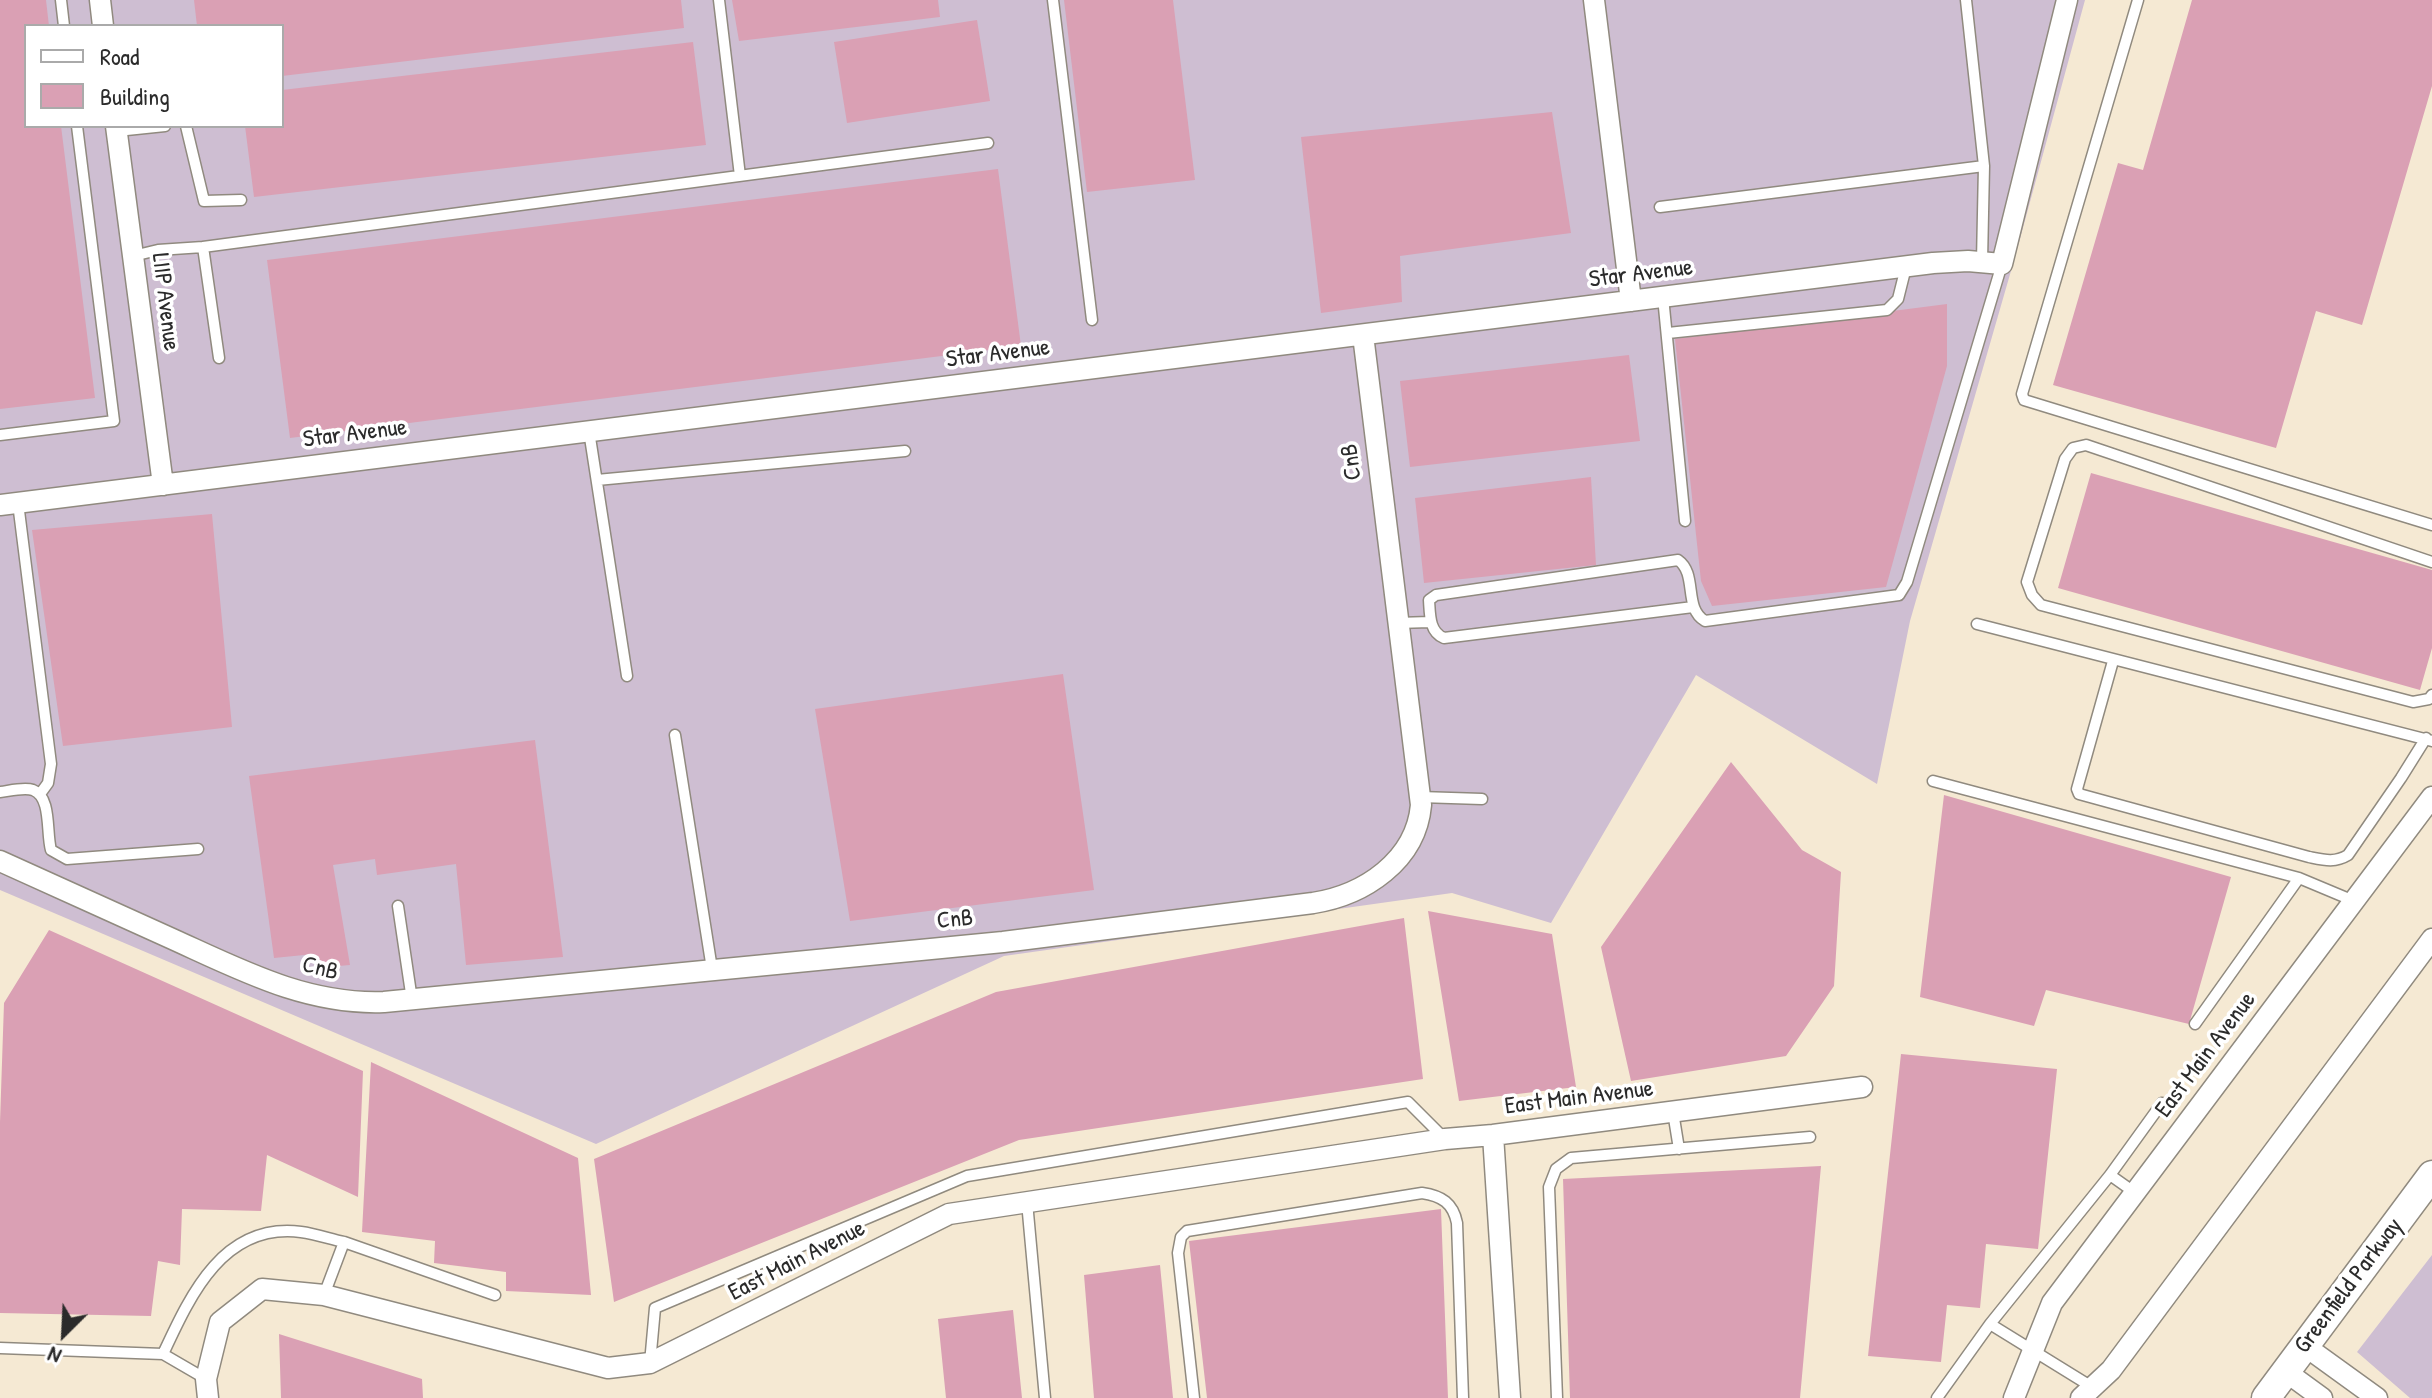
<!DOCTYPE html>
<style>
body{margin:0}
#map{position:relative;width:2432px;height:1398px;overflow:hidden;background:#f5e9d3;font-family:"Patrick Hand",sans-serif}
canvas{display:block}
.legend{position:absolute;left:24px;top:24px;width:260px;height:104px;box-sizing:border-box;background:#fff;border:2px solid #aaa;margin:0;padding:10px 14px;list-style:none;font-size:24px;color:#2b2b2b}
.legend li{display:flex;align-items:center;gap:16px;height:40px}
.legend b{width:40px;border:2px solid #aaa}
.north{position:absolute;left:24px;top:1294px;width:80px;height:80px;-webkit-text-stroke:6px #fff;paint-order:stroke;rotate:204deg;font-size:22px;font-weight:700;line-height:32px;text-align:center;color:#2b2b2b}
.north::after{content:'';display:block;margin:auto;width:28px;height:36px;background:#2b2b2b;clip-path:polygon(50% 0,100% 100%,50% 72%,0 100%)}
</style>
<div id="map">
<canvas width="2432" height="1398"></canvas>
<ul class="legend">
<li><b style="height:10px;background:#fff"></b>Road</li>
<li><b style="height:22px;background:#daa0b4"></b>Building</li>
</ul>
<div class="north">N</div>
</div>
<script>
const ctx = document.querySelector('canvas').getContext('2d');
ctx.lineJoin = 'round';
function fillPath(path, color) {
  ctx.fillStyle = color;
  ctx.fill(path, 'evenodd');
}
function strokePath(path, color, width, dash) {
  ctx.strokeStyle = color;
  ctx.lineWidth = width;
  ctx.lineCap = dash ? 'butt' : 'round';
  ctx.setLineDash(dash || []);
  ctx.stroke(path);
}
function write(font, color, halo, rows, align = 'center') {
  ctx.font = font + ' "Patrick Hand",sans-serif';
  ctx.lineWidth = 7;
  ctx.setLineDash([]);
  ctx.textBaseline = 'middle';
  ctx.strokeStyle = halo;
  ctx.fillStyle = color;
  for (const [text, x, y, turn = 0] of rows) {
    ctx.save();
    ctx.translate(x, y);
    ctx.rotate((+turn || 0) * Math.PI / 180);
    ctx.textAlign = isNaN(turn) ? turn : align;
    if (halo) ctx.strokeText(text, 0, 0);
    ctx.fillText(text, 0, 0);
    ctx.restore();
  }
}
fillPath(new Path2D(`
 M0,0H2085L2015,257L1910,621L1877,784L1696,675L1551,923L1452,893L1004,956L596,1144L0,890ZM26,26H282V126H26Z
 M2432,1255V1398H2410L2357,1352Z`), '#cebed2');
fillPath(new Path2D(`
 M0,0H46L49,26H26V126H61L95,398L0,409Z
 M194,0H681L684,28L282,76V26H197Z
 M732,0H938L940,17L739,41Z
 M1064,0H1173L1195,180L1087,192Z
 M2192,0H2432V86L2362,325L2316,311L2276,448L2053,385L2118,163L2143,170Z
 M977,20L990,101L847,123L834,42Z
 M693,42L706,145L254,197L245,126H282V90Z
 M1552,112L1571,233L1400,256L1402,302L1321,313L1301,137Z
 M998,169L1021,346L290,438L267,260Z
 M1947,304V366L1886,587L1712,606L1701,581L1675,339Z
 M1629,355L1640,441L1410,467L1400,381Z
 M2091,473L2432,570V648L2420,690L2058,588Z
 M1591,477L1596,565L1424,583L1415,498Z
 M212,514L232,727L63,746L32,530Z
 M1063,674L1094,890L850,921L815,709Z
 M535,740L563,957L466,965L456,864L377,875L375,859L333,865L350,965L316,968L314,954L274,958L249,776Z
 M1731,762L1802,850L1841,872L1834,986L1786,1056L1631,1081L1601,947Z
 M1944,795L2231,877L2189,1024L2046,990L2034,1026L1920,997Z
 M1428,911L1552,934L1576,1087L1459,1101Z
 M1404,918L1423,1079L1019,1140L614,1302L594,1159L996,992Z
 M49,930L363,1071L358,1197L267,1155L261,1211L182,1209L180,1265L158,1261L151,1316L0,1313V1122L4,1003Z
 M1901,1054L2057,1069L2038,1249L1986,1244L1980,1308L1947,1305L1941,1362L1868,1356Z
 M371,1062L578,1158L591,1295L506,1291V1272L434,1263L435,1241L362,1232Z
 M1821,1166L1800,1398H1570L1563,1179Z
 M1441,1209L1448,1398H1207L1189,1241Z
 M1160,1265L1173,1398H1094L1084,1275Z
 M1013,1310L1022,1398H946L938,1319Z
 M279,1334L422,1379L423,1398H281Z`), '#daa0b4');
const service = new Path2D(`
 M61,0L64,26
 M719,0L740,176
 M1053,0L1092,320
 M1966,0L1984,166L1982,261
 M2138,0L2022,394L2024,400L2432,525
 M186,126L204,201L241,200
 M117,131L165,126
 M1660,207L1984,166
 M203,247L219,358
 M133,256L158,250L203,247L988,143
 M1663,297L1685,521
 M1668,333L1887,310L1898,299L1906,267
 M589,431L627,676
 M0,435L114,421L77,126
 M597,480L905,451
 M18,503L51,764L48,783L40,794
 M2432,562L2086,445L2073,448L2065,459L2027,582L2032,595L2041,605L2413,702L2429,699L2432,695
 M1693,607L1444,638C1429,632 1430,614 1429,600L1436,595L1678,560C1698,574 1683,608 1705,621L1899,595L1907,582L2002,264
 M1397,623L1430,622
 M1977,624L2432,741
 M2113,661L2077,789L2079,794L2309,857C2324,860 2335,863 2348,855L2401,778L2426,738
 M675,735L712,969
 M1933,781L2299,878L2354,901
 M0,792C9,791 24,787 33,790C52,797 46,833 51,850L67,859L198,849
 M1420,797L1482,799
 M398,906L412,1000
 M2195,1024L2299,878
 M1673,1112L1679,1149
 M2110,1175L2134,1192
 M1027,1202L1045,1398
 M344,1242L495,1295
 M0,1348L163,1354C190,1296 223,1222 301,1232C316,1234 330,1239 344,1242L324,1295
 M163,1354L206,1379
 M650,1363L655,1308L967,1176L1408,1102L1445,1139
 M2092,1387L1990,1324L2110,1175L2162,1103
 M1194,1398L1178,1253L1181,1237L1187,1231L1422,1193C1442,1196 1453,1203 1457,1223L1463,1398
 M1557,1398L1549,1187L1556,1169L1571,1158L1810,1137
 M1937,1398L1990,1324`);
const minor = new Path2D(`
 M100,0L103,26
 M1594,0L1631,301
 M116,126L163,485
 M0,505L1933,263L1968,261L2002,264L2067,0
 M0,861C56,886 112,912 168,937C239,969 305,1005 384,1002L1003,942L1313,903C1364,895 1416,861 1421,805L1363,335
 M1493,1135L1510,1398
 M2305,1346L2377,1398
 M2285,1371L2322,1398
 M208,1398L206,1379L220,1322L262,1289L324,1295L608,1368L650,1363L949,1214L1445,1139L1493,1135L1862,1087
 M2014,1398L2052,1303L2432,797
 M2081,1398L2111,1370L2432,939`);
const secondary = new Path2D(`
 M2266,1398L2432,1175`);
strokePath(service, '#908a7f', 13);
strokePath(minor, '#908a7f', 23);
strokePath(secondary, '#908a7f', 31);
strokePath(service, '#fff', 10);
strokePath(minor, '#fff', 20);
strokePath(secondary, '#fff', 28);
write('24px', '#2b2b2b', '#fff', [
 ["Star Avenue",1641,274,-7],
 ["LIIP Avenue",165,302,83],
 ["Star Avenue",998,354,-7],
 ["Star Avenue",355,434,-7],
 ["CnB",1352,462,-97],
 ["CnB",955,920,-5],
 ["CnB",320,969,14],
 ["East Main Avenue",2206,1055,-53],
 ["East Main Avenue",1579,1098,-7],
 ["East Main Avenue",797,1261,-27],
 ["Greenfield Parkway",2349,1286,-53]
]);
</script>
